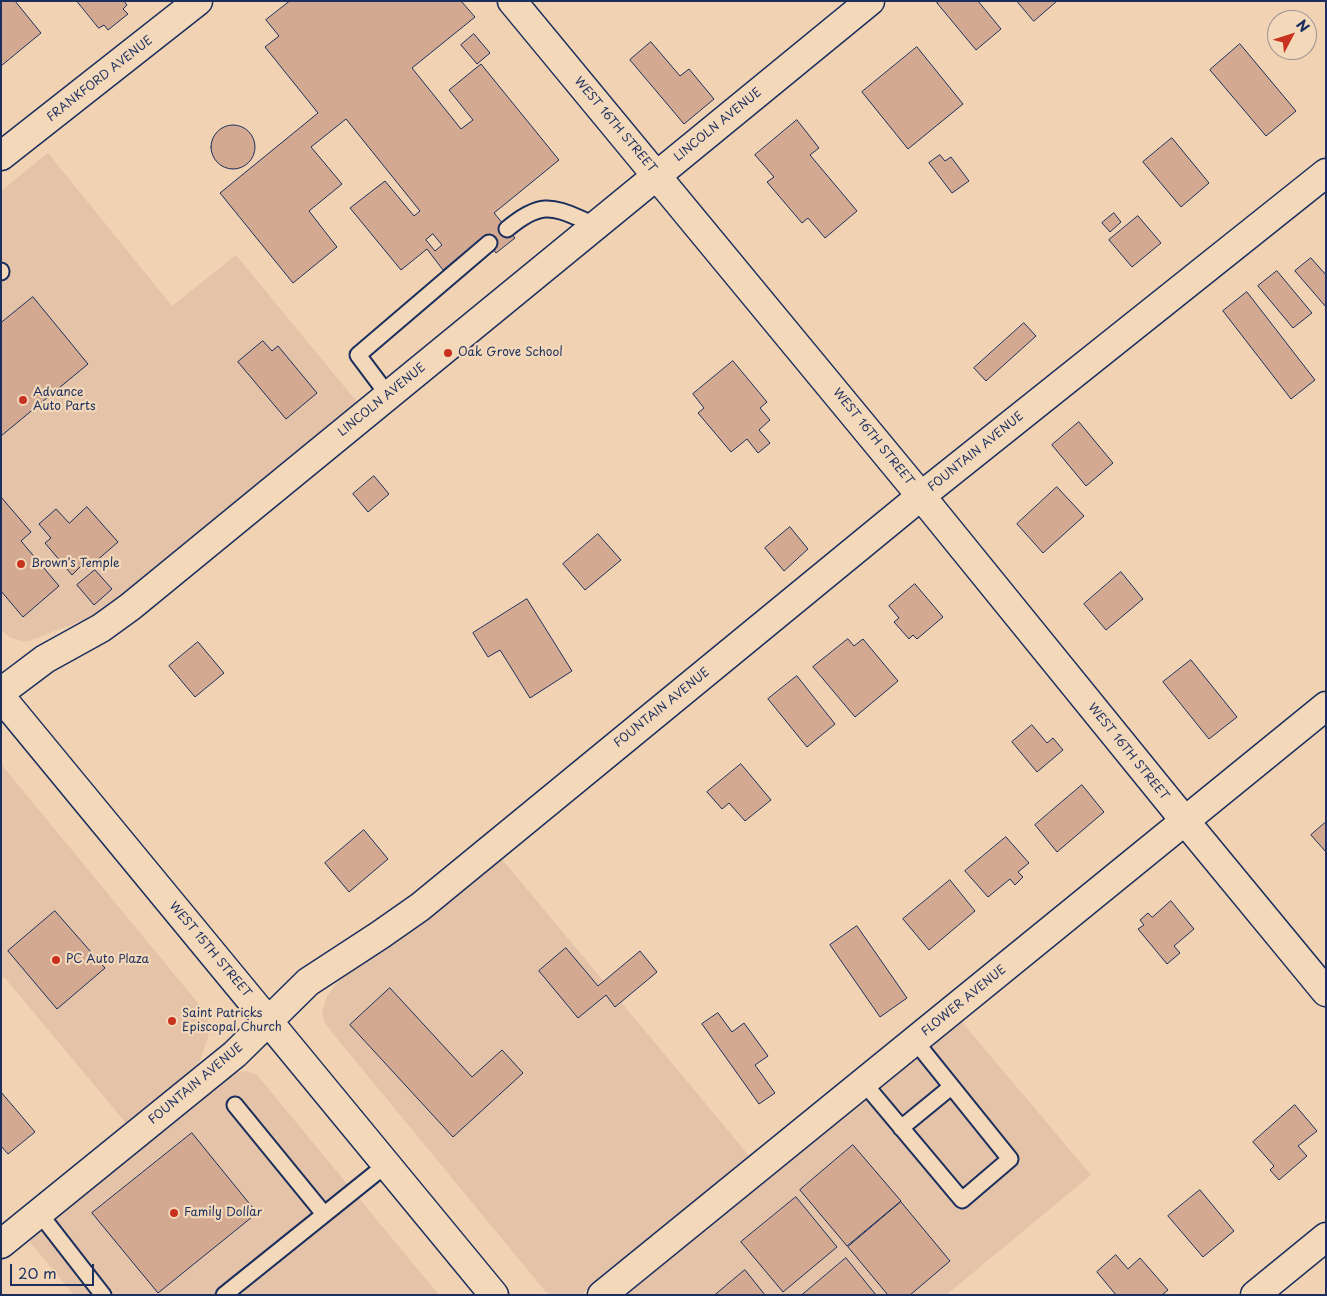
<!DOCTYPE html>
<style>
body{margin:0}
#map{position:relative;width:1327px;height:1296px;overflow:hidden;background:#f1d2b3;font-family:"Playpen Sans",sans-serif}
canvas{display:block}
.frame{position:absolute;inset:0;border:2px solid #1b2f5e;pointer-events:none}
.north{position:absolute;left:1267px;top:10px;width:50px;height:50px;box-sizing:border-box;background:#f3d8ba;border:1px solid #9d9495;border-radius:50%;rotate:50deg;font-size:14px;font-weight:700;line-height:20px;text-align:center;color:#1b2f5e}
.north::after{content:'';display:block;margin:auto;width:18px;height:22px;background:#c8321e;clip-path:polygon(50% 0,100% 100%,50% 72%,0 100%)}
.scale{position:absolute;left:10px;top:1264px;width:84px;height:22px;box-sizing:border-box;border:2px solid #1b2f5e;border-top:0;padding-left:6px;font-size:15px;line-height:18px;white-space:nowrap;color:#1b2f5e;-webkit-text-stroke:4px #f3d8ba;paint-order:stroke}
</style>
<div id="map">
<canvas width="1327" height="1296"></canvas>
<div class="frame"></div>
<div class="north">N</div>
<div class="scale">20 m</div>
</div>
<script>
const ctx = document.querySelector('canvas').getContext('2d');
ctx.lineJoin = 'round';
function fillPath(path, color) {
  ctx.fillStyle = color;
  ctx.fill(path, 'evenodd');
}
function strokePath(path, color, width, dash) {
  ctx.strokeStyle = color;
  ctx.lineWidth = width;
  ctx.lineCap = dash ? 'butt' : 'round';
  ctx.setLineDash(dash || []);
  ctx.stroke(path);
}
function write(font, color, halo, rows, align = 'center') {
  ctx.font = font + ' "Playpen Sans",sans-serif';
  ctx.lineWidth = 4.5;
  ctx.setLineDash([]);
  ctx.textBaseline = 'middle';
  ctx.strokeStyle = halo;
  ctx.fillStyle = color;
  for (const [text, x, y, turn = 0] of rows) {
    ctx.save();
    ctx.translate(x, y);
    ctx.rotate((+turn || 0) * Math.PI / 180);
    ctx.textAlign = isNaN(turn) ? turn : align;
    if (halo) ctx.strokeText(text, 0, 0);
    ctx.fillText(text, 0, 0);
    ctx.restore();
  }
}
fillPath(new Path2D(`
 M48,153L172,306L236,255L357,402L109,605L86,619L29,641H22L11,638L1,630V191Z
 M1,764L202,1008L207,1015L209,1027L208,1038L199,1063L195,1069L126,1123L4,977L1,978Z
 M501,858L750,1157L581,1295H551L545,1291L330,1030L325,1023L322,1013L327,996L340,979L413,929Z
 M961,1021L1091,1175L946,1295H621L761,1179Z
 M247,1071L257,1075L439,1295H74L28,1240L227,1076L237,1072Z`), '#e4c3a8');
const building = new Path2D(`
 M1,1H15L41,33L1,66Z
 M77,1H124L127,5L123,9L128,14L108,30L104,25L99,28Z
 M290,1H461L475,17L412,68L461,129L473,120L449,90L481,64L559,160L494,213L515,238L496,253L483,237L443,270L427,249L401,270L350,208L385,181L414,216L420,211L346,119L311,147L342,184L309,211L337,247L293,283L220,193L318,113L265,47L279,36L266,20ZM433,234L442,245L435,251L426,240Z
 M940,1H978L1001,29L976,50L937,3Z
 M1017,1H1057L1034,21Z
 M474,34L490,53L477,64L461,45Z
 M651,42L680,76L689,69L714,99L684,124L630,60Z
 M1240,44L1296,111L1266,136L1210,70Z
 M917,47L963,104L908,149L862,92Z
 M797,120L819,148L810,155L857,211L825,238L808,218L802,223L767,182L774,177L755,155Z
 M211 147a22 22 0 1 1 44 0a22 22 0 1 1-44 0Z
 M1172,138L1209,183L1181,207L1143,162Z
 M940,155L945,161L951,157L969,181L952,193L929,163Z
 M1114,213L1121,222L1110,232L1102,223Z
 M1138,216L1161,243L1132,267L1109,240Z
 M1311,258L1326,275V307L1295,271Z
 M1277,271L1312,313L1293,328L1258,286Z
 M1247,292L1315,380L1291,399L1223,311Z
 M33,297L88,364L1,436V323Z
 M1024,323L1036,336L986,381L974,368Z
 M263,341L272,351L278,346L317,393L286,419L238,362Z
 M733,361L767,402L760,408L770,420L759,430L770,443L758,453L747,439L731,452L698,413L704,408L693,394Z
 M1079,422L1113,463L1086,486L1052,445Z
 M374,476L389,494L368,512L353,494Z
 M1057,487L1084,516L1043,553L1017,524Z
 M1,497L31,532L21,541L59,586L23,617L1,591Z
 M87,507L118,542L87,569L83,564L72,575L45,543L51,538L39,524L56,509L69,523Z
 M790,527L808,549L784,571L765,548Z
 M598,534L621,560L585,590L563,564Z
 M95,570L112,589L94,605L77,585Z
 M1121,572L1143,599L1106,630L1084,604Z
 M915,584L943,617L917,639L913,635L909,639L894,622L899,618L889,606Z
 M527,599L572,671L530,698L500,650L488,657L473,633Z
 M848,639L854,646L863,639L898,681L855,717L813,667Z
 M198,642L224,673L195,697L169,666Z
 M1191,660L1237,717L1209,739L1163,682Z
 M797,676L835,724L807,747L768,699Z
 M1032,725L1047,743L1053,738L1063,750L1037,772L1012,742Z
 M741,764L771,800L745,821L729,803L722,809L707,792Z
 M1082,785L1104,812L1057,852L1035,825Z
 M1326,822V852L1311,835Z
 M364,830L388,859L349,892L325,863Z
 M1006,837L1029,863L1018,872L1023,877L1015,885L1010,879L988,897L965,871Z
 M950,880L975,911L929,950L903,919Z
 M1171,901L1194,929L1174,946L1180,953L1167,964L1138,929L1144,925L1140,920L1148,913L1152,917Z
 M55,911L105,968L57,1009L8,951Z
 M857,926L907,998L880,1017L830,945Z
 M566,948L598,986L640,951L657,972L615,1007L606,995L578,1018L539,971Z
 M390,988L472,1077L502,1050L523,1073L453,1137L350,1025Z
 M718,1013L732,1032L744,1023L768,1056L755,1065L775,1093L759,1104L702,1024Z
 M1,1092L35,1132L8,1154L1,1146Z
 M1295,1105L1317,1131L1298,1146L1307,1156L1279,1180L1270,1170L1274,1166L1253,1142Z
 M192,1133L257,1213L158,1293L92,1213Z
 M853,1145L901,1201L847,1246L800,1190Z
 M1200,1190L1234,1231L1203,1257L1168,1216Z
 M796,1197L837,1247L783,1292L741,1242Z
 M901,1202L950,1261L910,1295H888L848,1247Z
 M1116,1255L1128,1269L1140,1258L1168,1290L1162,1295H1116L1097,1272Z
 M846,1258L876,1295H802Z
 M745,1270L765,1295H715Z`);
fillPath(building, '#d3aa91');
strokePath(building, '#1b2f5e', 1);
const lane = new Path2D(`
 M507,229C545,197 555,209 596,225
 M1,272V271
 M388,395L358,355L489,243
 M863,1082L962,1200L1010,1159L915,1041
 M235,1105L324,1214
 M901,1128L951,1087
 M40,1214L103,1295
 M224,1295L387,1164`);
const street = new Path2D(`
 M512,1L921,496L1185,821L1326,992
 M1,692L45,659L101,628L130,607L870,1
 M1,1244L235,1054L308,982L380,935L420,907L921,496L1326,173
 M602,1295L1326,706
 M1255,1295L1326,1237`);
const secondary = new Path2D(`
 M1,156L198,1`);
const highway = new Path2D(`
 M1,697L494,1295`);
strokePath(lane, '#1b2f5e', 19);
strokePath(street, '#1b2f5e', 31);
strokePath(secondary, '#1b2f5e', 31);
strokePath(highway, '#1b2f5e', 31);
strokePath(lane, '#f3d8ba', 15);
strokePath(street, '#f3d8ba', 28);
strokePath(secondary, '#f3d8ba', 28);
strokePath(highway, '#f3d8ba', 28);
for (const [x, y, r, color] of [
 [448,353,5,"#c8321e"],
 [23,400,5,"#c8321e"],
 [21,564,5,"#c8321e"],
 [56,960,5,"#c8321e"],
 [172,1021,5,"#c8321e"],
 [174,1213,5,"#c8321e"]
]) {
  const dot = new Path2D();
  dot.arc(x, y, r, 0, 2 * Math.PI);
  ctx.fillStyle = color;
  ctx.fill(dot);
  strokePath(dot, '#f3d8ba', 2);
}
write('12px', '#1b2f5e', '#f3d8ba', [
 ["FRANKFORD AVENUE",100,79,-38],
 ["WEST 16TH STREET",615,125,50],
 ["LINCOLN AVENUE",718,125,-39],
 ["LINCOLN AVENUE",382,400,-39],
 ["WEST 16TH STREET",873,437,51],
 ["FOUNTAIN AVENUE",976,452,-39],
 ["FOUNTAIN AVENUE",662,708,-39],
 ["WEST 16TH STREET",1128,752,51],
 ["WEST 15TH STREET",210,950,50],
 ["FLOWER AVENUE",964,1001,-39],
 ["FOUNTAIN AVENUE",196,1084,-40]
]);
write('12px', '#1b2f5e', '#f3d8ba', [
 ["Oak Grove School",458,353],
 ["Advance",33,393],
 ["Auto Parts",33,407],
 ["Brown's Temple",31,564],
 ["PC Auto Plaza",66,960],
 ["Saint Patricks",182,1014],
 ["Episcopal Church",182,1028],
 ["Family Dollar",184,1213]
], 'left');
</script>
